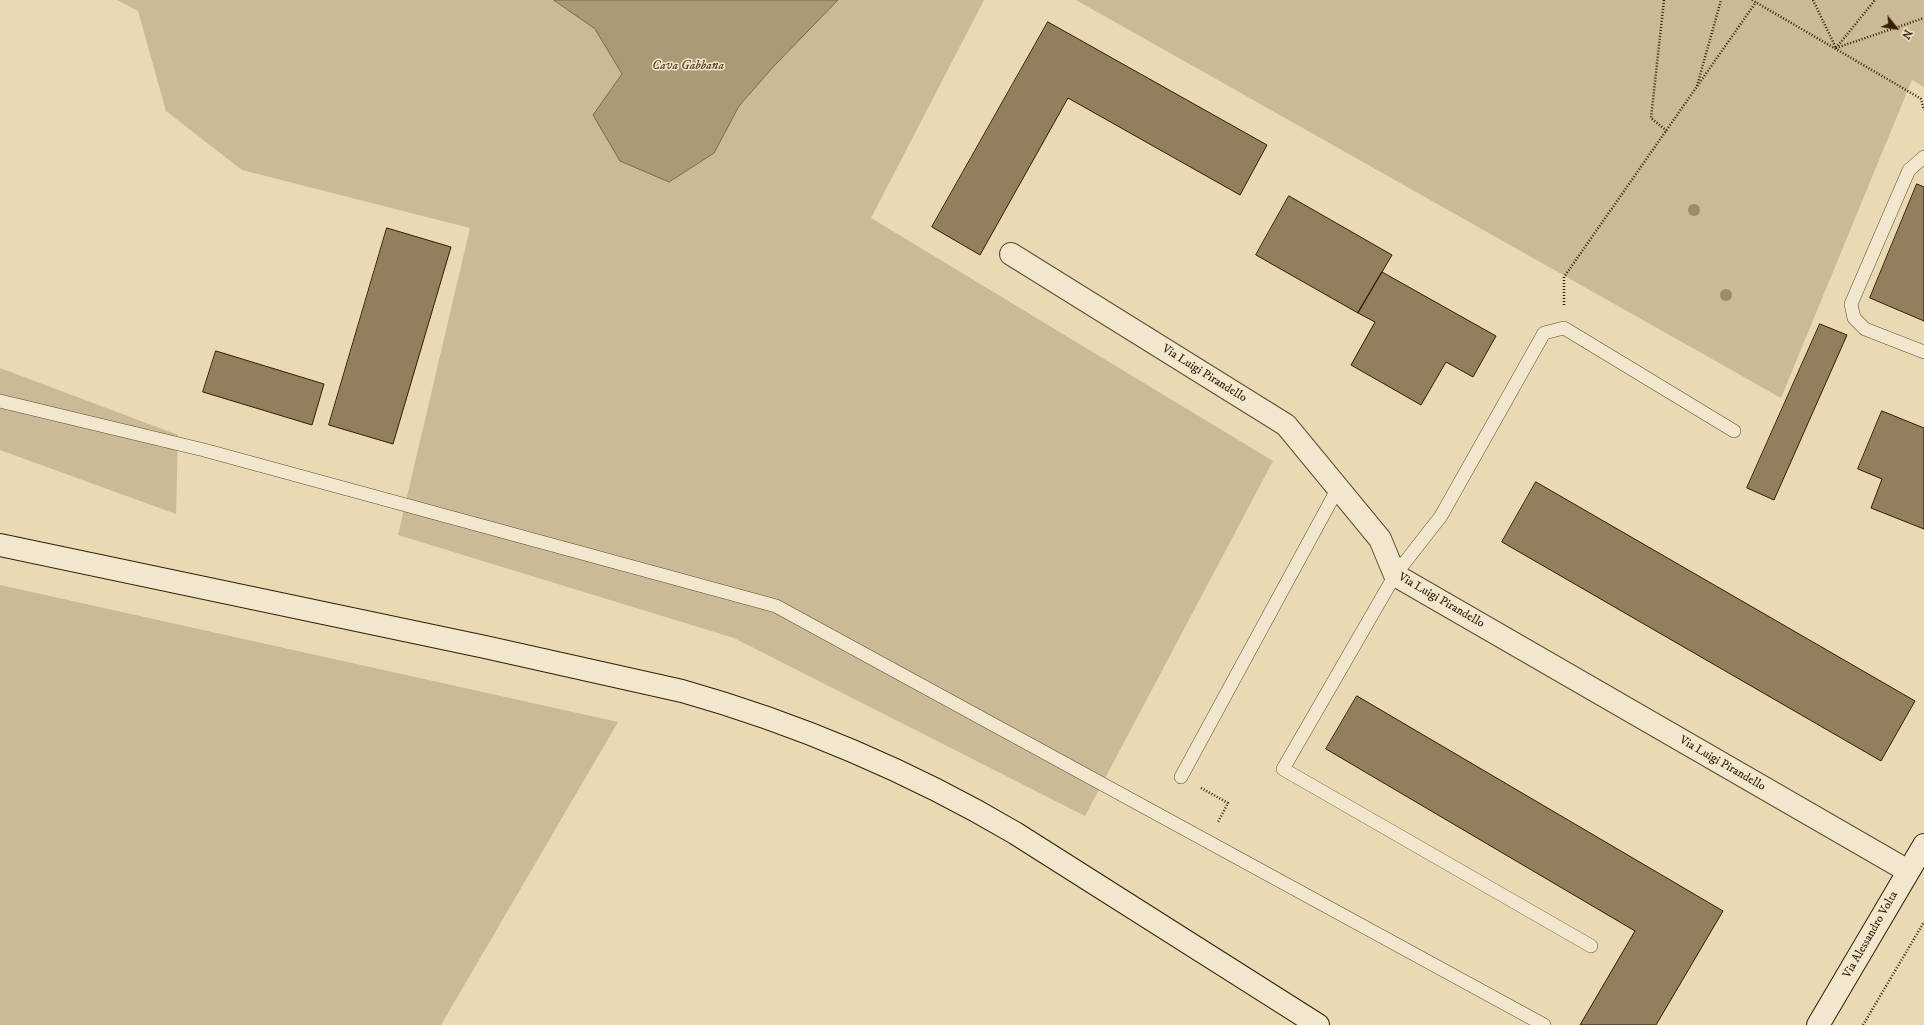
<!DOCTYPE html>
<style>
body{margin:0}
#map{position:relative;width:1924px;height:1025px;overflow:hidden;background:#e9dab3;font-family:"IM FELL DW Pica",serif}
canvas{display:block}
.north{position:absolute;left:1876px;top:8px;width:40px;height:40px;-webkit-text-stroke:3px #f1e7ce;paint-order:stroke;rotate:120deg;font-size:11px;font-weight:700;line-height:16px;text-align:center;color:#341d01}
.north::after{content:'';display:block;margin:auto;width:14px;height:18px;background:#341d01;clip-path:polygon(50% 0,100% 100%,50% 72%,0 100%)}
</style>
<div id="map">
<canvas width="1924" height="1025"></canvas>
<div class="north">N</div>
</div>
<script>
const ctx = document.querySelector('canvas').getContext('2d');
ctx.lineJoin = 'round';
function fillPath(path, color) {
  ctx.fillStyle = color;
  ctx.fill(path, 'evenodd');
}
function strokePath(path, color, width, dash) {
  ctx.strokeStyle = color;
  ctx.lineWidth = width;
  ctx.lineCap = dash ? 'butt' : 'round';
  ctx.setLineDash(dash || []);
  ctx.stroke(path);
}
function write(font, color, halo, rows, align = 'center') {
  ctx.font = font + ' "IM FELL DW Pica",serif';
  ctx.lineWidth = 3;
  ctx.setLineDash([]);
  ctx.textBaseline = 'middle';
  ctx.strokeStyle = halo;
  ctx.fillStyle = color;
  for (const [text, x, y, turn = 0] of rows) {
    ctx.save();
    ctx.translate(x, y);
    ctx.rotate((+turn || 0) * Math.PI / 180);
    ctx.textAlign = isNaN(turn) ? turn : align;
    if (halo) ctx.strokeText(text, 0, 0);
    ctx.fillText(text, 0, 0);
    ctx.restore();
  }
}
fillPath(new Path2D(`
 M117,0H554L595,29L622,74L594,115L620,161L669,182L714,153L739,106L774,66L838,0H984L871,218L1273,461L1085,816L734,638L398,535L470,228L242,170L166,111L138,11Z
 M1076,0H1924V87L1912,80L1781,398Z
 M0,368L178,435L176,514L0,450Z
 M0,585L618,722L441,1025H0Z`), '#caba95');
const water = new Path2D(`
 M554,0H838L774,66L739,106L714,153L669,182L620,161L593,115L622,74L595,29Z`);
fillPath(water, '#ab9a76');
strokePath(water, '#7b6847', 1);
const building = new Path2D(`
 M1048,22L1267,145L1240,195L1068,98L980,255L932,227Z
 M1917,184L1924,187V321L1870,298Z
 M1289,196L1392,255L1358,313L1256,255Z
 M387,228L451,247L393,444L329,425Z
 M1382,272L1496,336L1473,377L1446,362L1421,405L1351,365L1375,322L1358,313Z
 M1820,324L1847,335L1774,500L1747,488Z
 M216,351L324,384L312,425L203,392Z
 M1882,411L1924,428V529L1871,508L1882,479L1858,469Z
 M1536,482L1915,701L1881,761L1502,542Z
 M1357,696L1723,911L1656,1025H1580L1635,931L1326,749Z`);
fillPath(building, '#927f5e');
strokePath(building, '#341d01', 1);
const lane = new Path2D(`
 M1924,157L1909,170L1851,304L1854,318L1865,329L1924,352
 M0,401L204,450L776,606L1544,1025
 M1181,777L1338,488
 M1591,946L1283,769L1395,575L1441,516L1544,333L1564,328L1734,431`);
const street = new Path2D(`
 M1011,254L1286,425L1380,539L1395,575L1908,871`);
const secondary = new Path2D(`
 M0,545L485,647L682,691C796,723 912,772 1015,833L1318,1025
 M1818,1025L1924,845`);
strokePath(lane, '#614c2e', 14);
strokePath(street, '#614c2e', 24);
strokePath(secondary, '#341d01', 24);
strokePath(new Path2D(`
 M1664,0L1651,118L1667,131
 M1752,0L1918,97L1921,99L1924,110
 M1813,0L1836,48
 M1836,48L1924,18
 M1836,48L1875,0
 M1697,86L1721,0
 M1564,305V277L1756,2
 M1201,788L1228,803L1218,822
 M1863,1025L1924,922`), '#341d01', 2.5, [1, 2]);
strokePath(lane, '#f1e7ce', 13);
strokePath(street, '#f1e7ce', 22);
strokePath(secondary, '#f1e7ce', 22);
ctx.fillStyle = '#9e8c69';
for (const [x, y] of [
 [1694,210],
 [1726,295]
]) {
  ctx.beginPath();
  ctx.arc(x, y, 6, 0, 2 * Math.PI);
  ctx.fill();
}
write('12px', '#341d01', '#f1e7ce', [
 ["Via Luigi Pirandello",1204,374,32],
 ["Via Luigi Pirandello",1441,601,30],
 ["Via Luigi Pirandello",1722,764,30],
 ["Via Alessandro Volta",1871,935,-60]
]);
write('italic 13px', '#5e492a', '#f1e7ce', [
 ["Cava Gabbana",688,66]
]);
</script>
